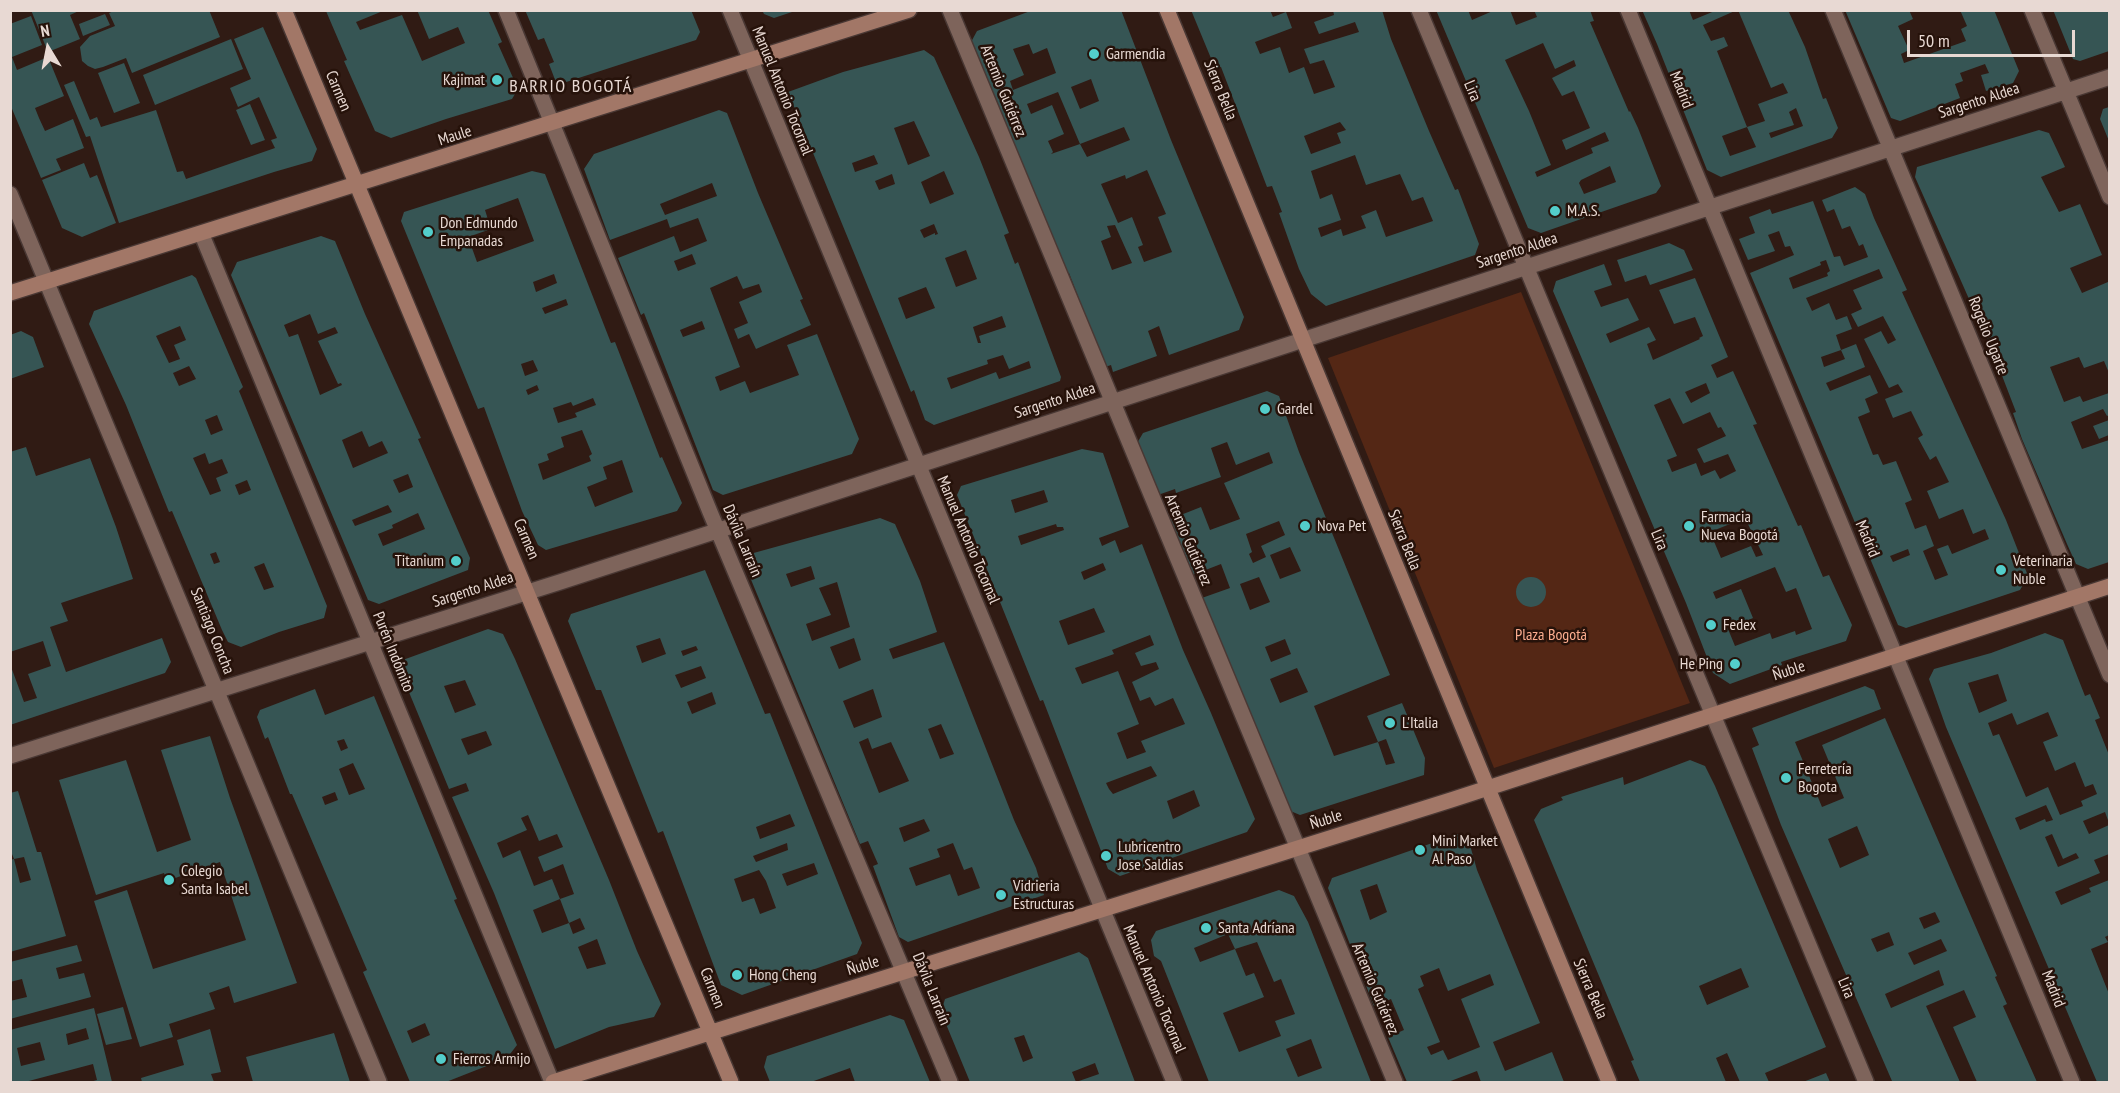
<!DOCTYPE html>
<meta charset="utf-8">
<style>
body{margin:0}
#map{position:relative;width:2120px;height:1093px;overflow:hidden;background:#301b14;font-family:"PT Sans Narrow",sans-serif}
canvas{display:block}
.frame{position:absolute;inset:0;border:12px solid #e8d9d3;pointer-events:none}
.north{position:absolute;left:18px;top:18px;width:60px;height:60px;-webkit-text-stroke:4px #26120a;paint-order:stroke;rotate:350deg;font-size:16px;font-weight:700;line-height:24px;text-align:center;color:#e8d9d3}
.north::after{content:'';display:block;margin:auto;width:21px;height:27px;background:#e8d9d3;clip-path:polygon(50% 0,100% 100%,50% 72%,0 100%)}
.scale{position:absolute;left:1907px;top:30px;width:168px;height:27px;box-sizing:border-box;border:3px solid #e8d9d3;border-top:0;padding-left:8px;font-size:18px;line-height:21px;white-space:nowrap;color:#e8d9d3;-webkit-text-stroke:4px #26120a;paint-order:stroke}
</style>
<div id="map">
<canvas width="2120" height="1093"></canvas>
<div class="frame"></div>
<div class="north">N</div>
<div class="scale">50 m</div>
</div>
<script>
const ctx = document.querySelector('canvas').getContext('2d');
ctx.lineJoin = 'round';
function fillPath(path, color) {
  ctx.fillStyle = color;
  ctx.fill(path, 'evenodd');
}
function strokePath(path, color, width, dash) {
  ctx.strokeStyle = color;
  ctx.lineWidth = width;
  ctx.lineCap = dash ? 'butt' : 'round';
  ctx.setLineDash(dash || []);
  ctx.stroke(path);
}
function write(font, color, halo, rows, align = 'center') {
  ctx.font = font + ' "PT Sans Narrow",sans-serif';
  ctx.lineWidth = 5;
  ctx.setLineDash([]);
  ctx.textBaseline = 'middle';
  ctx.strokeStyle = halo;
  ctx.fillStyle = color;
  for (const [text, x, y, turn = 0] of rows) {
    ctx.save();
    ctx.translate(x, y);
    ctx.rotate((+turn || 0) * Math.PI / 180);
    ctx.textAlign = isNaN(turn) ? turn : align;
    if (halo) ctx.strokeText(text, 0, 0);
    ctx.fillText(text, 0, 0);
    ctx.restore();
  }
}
fillPath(new Path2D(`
 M1521,292L1690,703L1494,768L1328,358Z`), '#542715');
fillPath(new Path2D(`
 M31,10H81L70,15L80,39L48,52Z
 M116,10H209L220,37L132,73L126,58L103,67L95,69L88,66L82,61L80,47L90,36L115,26L109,13Z
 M417,10H488L502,42L498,44L518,89L512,99L446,119L391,138L375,131L344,61L347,60L326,11H383L356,22L360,30L402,15L422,61L465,43L458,27L429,39Z
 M525,10H691L700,32L696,40L557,85L549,64L554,62L544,38L538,40Z
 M762,10H795V11L774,18L764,14Z
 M1033,10H1121L1171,140L1244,317L1239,330L1169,355L1159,326L1148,331L1157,356L1113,372L1111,365L1105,367L1069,273L1064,275L970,44L977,31ZM1029,44L1033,54L1047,48L1056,73L1013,90L1010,81L1024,75L1013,49ZM1091,79L1099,101L1080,109L1071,87ZM1058,92L1080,144L1124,127L1130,140L1087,157L1080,144L1051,154L1053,152L1048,141L1064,134L1052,105L1031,114L1027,104ZM1147,170L1166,214L1158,217L1172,252L1144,262L1138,247L1143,245L1132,217L1118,223L1101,184L1125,175L1126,179ZM1115,225L1132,263L1112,270L1101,241L1111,237L1107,226Z
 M1191,10H1270L1273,17L1286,12L1292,28L1255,42L1260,54L1280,47L1289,73L1304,67L1314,94L1335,87L1324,60L1310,64L1304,49L1359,32L1355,22L1319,34L1314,22L1334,15L1333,10H1382L1391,39L1429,131L1455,190L1458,189L1479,244L1475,255L1326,306L1311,294L1299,269L1279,213L1282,212L1272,186L1267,187L1221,67L1215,68ZM1340,122L1346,130L1337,133L1341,143L1311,154L1304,136ZM1355,155L1366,185L1400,174L1412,201L1423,197L1433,221L1386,237L1376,210L1361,216L1366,228L1343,236L1341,229L1321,237L1318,228L1341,220L1332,194L1320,199L1311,171Z
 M1436,10H1468L1472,20L1495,10H1510L1516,25L1537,17L1534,10H1590L1594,21L1590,22L1629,112L1630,111L1638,128L1661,186L1656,193L1541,233L1528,228ZM1543,43L1555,69L1574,60L1576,66L1552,78L1562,96L1574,91L1590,128L1562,140L1566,150L1605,132L1609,141L1591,148L1593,153L1537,177L1535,172L1551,165L1529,111L1505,60ZM1610,166L1616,182L1584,194L1579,183L1581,180Z
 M1642,10H1689L1693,20L1717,10H1737L1703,25L1711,41L1724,37L1728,46L1717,51L1747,127L1722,136L1730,156L1756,147L1747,127L1765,121L1758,104L1788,93L1783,83L1771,88L1738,10H1788L1805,47L1823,99L1826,98L1838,128L1832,138L1721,177L1707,170L1657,44ZM1796,108L1803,126L1771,138L1769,133L1794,125L1789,112Z
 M1845,10H1909L1913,19L1898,26L1909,50L1901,54L1904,63L1966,41L1961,29L1967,26L1960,10H1994L2019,71L2013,83L1986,91L1981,75L1989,73L1985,64L1960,73L1963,81L1955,84L1960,98L1900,121L1891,118Z
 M2053,10H2109V51L2080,61L2073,59Z
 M105,14L110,25L83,36L79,24Z
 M31,16L42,45L12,57L17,70L48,57L64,96L35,108L39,118L45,131L73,119L84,148L56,159L61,170L41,178L10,104V24Z
 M263,27L317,149L312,161L274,172L119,223L90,136L86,137L64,85L74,81L90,120L97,117L101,127L156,110L177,172L183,171L186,179L275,148L271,140L277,138L259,97L238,107L230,88L251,79L234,39Z
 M231,39L243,69L155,105L143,75Z
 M924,50L934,57L979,157L1009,233L1004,235L1015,264L1018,262L1061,377L1060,381L934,425L925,420L914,390L911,392L788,92L843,72ZM914,121L930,156L908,165L894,128ZM874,155L878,164L855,172L852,163ZM944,171L954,194L930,204L921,182ZM892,174L895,184L879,190L875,181ZM934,224L938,234L935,235V233L924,238L920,230ZM966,250L977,279L956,287L945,258ZM926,287L935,308L906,319L898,298ZM1002,316L1006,327L979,336L981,343H978L973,327ZM1003,355L1009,369L1029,361L1031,368L999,379L996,372L951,389L947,378L988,364L987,360Z
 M124,63L140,103L114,113L98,73Z
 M250,104L265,140L251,145L236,110Z
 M2109,107V141L2100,119L2103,109Z
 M719,110L727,113L758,193L803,299L800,300L811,325L756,349L749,334L738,339L734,329L748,323L739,302L762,292L759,284L743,289L737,276L710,288L740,367L715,377L720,391L745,381L750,393L799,375L787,345L817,334L859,439L852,454L723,495L713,490L644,313L641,315L618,258L674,236L680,252L707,241L698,218L670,228L667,219L610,240L584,169L594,154ZM712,183L717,196L665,215L660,204ZM692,254L696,264L678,271L674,261ZM702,321L705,329L683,337L680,330Z
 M2039,130L2049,133L2065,167L2041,177L2059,212L2080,204L2102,255L2070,268L2082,293L2108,282L2109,285V373L2104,361L2084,368L2079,357L2050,367L2064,402L2080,396L2083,402L2109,393V415L2107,416L2103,409L2071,422L2082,449L2109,440V562L2088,569L2076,564L2067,544L2022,439L2013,413L2016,412L1996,360L1915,177L1917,167Z
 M84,163L90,178L97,175L116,223L82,237L62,228L42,180Z
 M532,171L545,174L611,343L615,342L660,458L662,457L682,503L677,511L546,550L538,545L522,511L484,407L478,409L401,221L404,212ZM518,198L534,241L477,262L468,237L491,229L485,210ZM554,274L557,283L536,292L533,282ZM566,299L568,305L545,314L542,308ZM533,360L538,371L525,376L521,364ZM537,385L539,390L528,395L526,390ZM593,398L596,405L575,413L577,417L558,423L553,408L571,402L573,406ZM582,430L592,454L589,456L591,461L543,480L538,464L549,460L547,454L564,447L561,437ZM622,460L633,492L595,507L587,487L607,479L603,467Z
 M1855,187L1865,194L1874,218L1907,290L1902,292L2006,520L2028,576L2020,590L1906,628L1898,625L1750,273L1794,255L1790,246L1785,247L1779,231L1768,235L1775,251L1748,260L1739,239L1755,233L1749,217L1770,209L1772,214L1813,201L1834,257L1840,256L1844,266L1868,257L1863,244L1859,246L1850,226L1842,229L1834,209L1827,212L1822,200ZM1826,260L1830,271L1827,273L1828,276L1793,289L1789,278L1821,265L1820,262ZM1879,269L1883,278L1853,290L1862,309L1851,314L1858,327L1883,316L1896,340L1888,344L1881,331L1864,339L1889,388L1898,384L1903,392L1885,399L1893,418L1911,411L1923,435L1918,438L1930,460L1936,456L1949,482L1927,491L1939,519L1963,509L1973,534L1985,529L1989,539L1952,554L1948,545L1937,549L1948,575L1935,580L1923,551L1934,546L1926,525L1915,529L1905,503L1912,500L1896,461L1883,465L1878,454L1873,455L1858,417L1870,412L1865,399L1878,393L1870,375L1830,391L1826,383L1865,367L1856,344L1841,350L1845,359L1824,367L1821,357L1841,350L1836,335L1852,329L1847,316L1836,320L1829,303L1812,311L1806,298ZM1908,549L1910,555L1893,562L1890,556Z
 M321,236L335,241L365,314L421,438L418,439L470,558L468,570L379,604L368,600L231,275L237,262ZM310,314L318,334L335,327L338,333L318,341L338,384L341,383L342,385L320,395L298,334L289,337L284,325ZM362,431L369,447L382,441L388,453L353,468L342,440ZM408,474L413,487L399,493L393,480ZM388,505L392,512L355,526L352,520ZM418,513L425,529L383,546L378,534L393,528L392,525ZM401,555L405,565L399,567L395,557Z
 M1669,243L1684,250L1693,270L1650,285L1646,275L1625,282L1617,260Z
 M1604,264L1612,285L1594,291L1601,307L1628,298L1639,320L1606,334L1610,343L1649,327L1656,340L1647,344L1653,360L1700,339L1699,338L1703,336L1695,317L1674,324L1659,290L1695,278L1728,357L1711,365L1717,378L1733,371L1757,424L1753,425L1798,526L1801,525L1823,577L1829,575L1852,625L1846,641L1781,662L1782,665L1730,684L1713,673L1686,603L1553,291L1556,281ZM1706,383L1710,393L1691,403L1685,392ZM1670,398L1683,424L1710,412L1718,428L1721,427L1726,436L1697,449L1704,463L1728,454L1736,471L1720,479L1715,470L1701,476L1696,463L1672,472L1667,460L1677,456L1654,405ZM1745,518L1763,555L1756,557L1751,546L1721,558L1710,532ZM1775,567L1786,592L1796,588L1812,629L1796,635L1795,631L1772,639L1770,633L1735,646L1728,629L1753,618L1741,589L1716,599L1713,592Z
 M192,275L196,278L243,387L239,391L327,606L324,618L279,632L241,647L228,642L222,630L172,511L169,512L126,405L89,324L94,311ZM180,326L186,340L174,345L180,359L169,363L156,336ZM189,366L196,379L179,386L173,373ZM217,415L223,430L211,435L205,420ZM205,453L209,464L222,459L228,473L216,478L221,491L210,495L193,458ZM247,480L251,490L239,495L235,485ZM216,552L220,562L214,564L210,554ZM264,563L274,587L264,590L254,567Z
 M21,331L33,337L44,367L10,379V335Z
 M1267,391L1279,396L1299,452L1390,675L1314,706L1334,756L1378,742L1367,716L1402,703L1425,758L1424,775L1300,815L1288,810L1199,599L1230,588L1221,564L1190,576L1168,520L1201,507L1210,530L1240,519L1224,483L1273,463L1269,452L1236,465L1227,442L1211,448L1221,477L1176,493L1175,489L1155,496L1136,445L1143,433ZM1279,521L1285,535L1261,546L1266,557L1253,563L1249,554L1252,552L1246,534ZM1290,547L1301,571L1280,579L1270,555ZM1259,577L1270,602L1250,610L1240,584ZM1285,639L1291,654L1271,662L1265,647ZM1297,668L1308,692L1280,703L1270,679ZM1386,739L1395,763L1386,765L1378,742Z
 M2109,420V435L2099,439L2093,426Z
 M26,447L36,476L90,458L116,527L133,579L61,603L68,621L50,627L66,672L162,638L171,662L165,673L10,725V664L24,702L37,698L28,674L51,666L43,641L10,652V452Z
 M1082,449L1103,453L1129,527L1099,538L1102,546L1115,540L1120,553L1142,544L1183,650L1211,713L1255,819L1247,832L1120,876L1108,869L1043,700L1040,701L1033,684L957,495L961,486ZM1044,490L1048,502L1015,513L1011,500ZM1056,524L1057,527H1063L1064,530L1021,545L1018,536ZM1103,563L1106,570L1084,580L1081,572ZM1094,608L1105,632L1068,645L1059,621ZM1150,635L1154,645L1135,653L1141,666L1156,662L1159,669L1132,682L1140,701L1150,697L1155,706L1173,698L1185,724L1141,741L1146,752L1127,759L1117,733L1139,724L1118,671L1082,684L1075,668L1114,654L1112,650ZM1151,766L1157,776L1113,794L1109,789L1106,783ZM1194,790L1200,806L1173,819L1167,801Z
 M880,518L895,524L920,581L937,632L889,649L893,659L944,642L1014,820L1036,868L1044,895L908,942L899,937L873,866L878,864L868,841L860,844L745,565L750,554ZM811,566L815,579L791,587L786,574ZM837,582L850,627L812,641L806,624L831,615L819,588ZM854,638L861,660L839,669L830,647ZM873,689L882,717L854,728L843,701ZM941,724L954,754L940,759L928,729ZM868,738L872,749L891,742L909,781L879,793L859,742ZM924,819L930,831L904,842L899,828ZM953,843L964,870L972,867L980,888L958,896L950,874L916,886L909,868L940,857L937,849Z
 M705,570L765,714L770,713L862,943L857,954L742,995L721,985L663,831L658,833L601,690H596L568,621L571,614ZM660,638L666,654L642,663L636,646ZM696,646L698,650L683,656L681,651ZM701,666L706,678L681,688L675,675ZM712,692L716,704L692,714L687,702ZM790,814L795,826L760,839L756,827ZM787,843L788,850L756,862L753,856ZM814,863L818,874L787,886L782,874ZM759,870L766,881L776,908L760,914L754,898L742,902L734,879Z
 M1516 592a15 15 0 1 1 30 0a15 15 0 1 1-30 0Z
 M488,629L503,634L515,659L609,880L637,951L661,1004L654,1017L609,1027L555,1049L494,893L452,797L469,791L466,783L449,789L399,668L400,661ZM465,680L476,705L455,713L444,686ZM486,731L492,745L468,755L461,739ZM528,815L539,841L557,834L563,847L538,857L544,872L563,864L574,894L560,899L569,923L580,918L585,929L573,934L569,923L542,933L533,910L560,899L552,879L534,886L520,850L503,858L497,843L527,830L521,818ZM597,939L606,964L587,969L578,947Z
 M2045,633L2063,640L2085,696L2090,694L2100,718L2095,720L2109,755V823L2105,812L2083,821L2089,834L2109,825V854L2094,860L2100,873L2055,892L2061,905L2091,892L2089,888L2109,880V935L2105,937L2108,942L2091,949L2109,994V1082H2097L1946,727L1929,679L1934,669L1991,653ZM1998,674L2007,701L1979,713L1968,683ZM2048,712L2058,736L2043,742L2055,771L2075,762L2085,787L2093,784L2097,794L2081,801L2083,806L2060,815L2048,787L2026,797L1999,734L1993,736L1988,723L2012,713L2017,725ZM2046,805L2053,820L2046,822L2045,819L2020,830L2015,818ZM2052,834L2063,859L2076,853L2079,858L2058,867L2045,837Z
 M1865,686L1874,690L1881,709L1795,742L1822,807L1844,798L1822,745L1885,718L1997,976L1995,977L2007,1004L2003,1006L2037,1082H1977L1953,1027L1976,1017L1964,990L1926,1006L1960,1082L1892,1081L1781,825L1752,748L1759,745L1752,728ZM1857,826L1869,855L1840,868L1828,839ZM1935,912L1940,922L1924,929L1919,918ZM1889,932L1894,945L1877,952L1871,939ZM1941,939L1947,951L1914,965L1908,953ZM1939,970L1944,985L1891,1008L1885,994Z
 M315,689L325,715L374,696L457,899L454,900L517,1045L507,1058L446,1082H410L363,972L367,970L292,794H290L268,737L265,739L257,717L260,710ZM344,739L348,748L341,751L337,741ZM353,763L365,789L349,795L339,769ZM335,792L338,800L325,805L322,797ZM425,1023L430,1035L412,1043L407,1031Z
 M210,736L230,798L297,983L234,1003L229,986L209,993L215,1009L169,1024L173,1037L140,1047L94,901L127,890L153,969L246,940L220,862L167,881L164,873L96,895L59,780L126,760L157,852L191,840L161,750Z
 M1690,760L1705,766L1715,786L1826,1047L1765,1073L1769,1082H1740L1727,1053L1716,1058L1726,1082H1640L1631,1061L1634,1060L1534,820L1541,809L1563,800L1561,797L1623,777L1624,785ZM1741,968L1749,987L1707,1005L1699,986Z
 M18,791L37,852H41L66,936L10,952V860L14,859L10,849V793ZM24,857L31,880L20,883L14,859Z
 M1458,834L1468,838L1477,870L1540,1023L1493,1042L1505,1071L1552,1052L1564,1082H1481L1477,1071L1448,1082H1407L1388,1037L1404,1030L1391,999L1374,1006L1328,888L1332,878ZM1377,884L1387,912L1370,920L1360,890ZM1439,968L1448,991L1490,974L1494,985L1461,999L1480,1047L1448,1060L1443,1050L1431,1055L1427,1047L1440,1042L1418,989L1424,986L1420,976Z
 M1279,890L1294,896L1308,922L1371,1082H1209L1161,961L1154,956L1151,940L1156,931ZM1228,934L1235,949L1257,942L1274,982L1281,979L1295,1014L1275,1021L1281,1036L1239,1052L1223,1013L1264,997L1254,973L1246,976L1235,949L1200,962L1194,948ZM1311,1039L1322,1068L1298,1077L1286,1049Z
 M77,945L82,961L56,968L59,979L84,973L91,997L10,1019V1001L27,997L22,979L10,982V962Z
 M1079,952L1088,958L1135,1082H970L941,1012L945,999ZM1024,1035L1033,1058L1023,1062L1014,1038ZM1095,1063L1099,1074L1076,1082L1072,1072Z
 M123,1007L132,1039L106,1045L97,1014Z
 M94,1008L112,1082H90L97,1080L93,1064L25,1082H10V1030ZM86,1028L89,1039L68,1045L66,1034ZM40,1042L45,1060L21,1066L17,1048Z
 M890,1015L904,1020L930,1082H855L850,1068L811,1082H770L764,1067L767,1056Z
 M210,1029L221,1072L211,1074L214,1082H142L141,1078L184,1065L177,1040Z
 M334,1033L350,1082H253L246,1057Z
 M1826,1073L1830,1082H1803Z`), '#365554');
const street = new Path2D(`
 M506,10L710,512L950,1082
 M730,10L1174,1082
 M950,10L1395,1082
 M1419,10L1866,1082
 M1628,10L2072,1082
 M1833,10L2110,675
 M2032,10L2110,197
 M10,194L379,1082
 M202,235L552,1082
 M10,756L560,582L2110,77`);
const secondary = new Path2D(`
 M284,10L731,1082
 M1167,10L1609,1082
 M10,293L909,10
 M553,1082L1451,800L2110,586`);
strokePath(street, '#493834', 18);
strokePath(secondary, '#493834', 18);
strokePath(street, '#7e645b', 15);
strokePath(secondary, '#a27767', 15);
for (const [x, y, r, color] of [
 [1094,54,6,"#53cdca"],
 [497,80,6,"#53cdca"],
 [1555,211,6,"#53cdca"],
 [428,232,6,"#53cdca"],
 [1265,409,6,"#53cdca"],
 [1305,526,6,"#53cdca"],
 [1689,526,6,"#53cdca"],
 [456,561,6,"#53cdca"],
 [2001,570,6,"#53cdca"],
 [1711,625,6,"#53cdca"],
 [1735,664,6,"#53cdca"],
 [1390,723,6,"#53cdca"],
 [1786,778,6,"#53cdca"],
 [1420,850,6,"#53cdca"],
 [1106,856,6,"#53cdca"],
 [169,880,6,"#53cdca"],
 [1001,895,6,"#53cdca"],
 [1206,928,6,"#53cdca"],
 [737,975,6,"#53cdca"],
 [441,1059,6,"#53cdca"]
]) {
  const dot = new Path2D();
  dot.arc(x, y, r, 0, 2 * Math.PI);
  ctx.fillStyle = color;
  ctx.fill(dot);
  strokePath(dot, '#26120a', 2);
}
write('16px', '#e8d9d3', '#26120a', [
 ["Garmendia",1106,54],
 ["Kajimat",485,80,"right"],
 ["M.A.S.",1567,211],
 ["Don Edmundo",440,223],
 ["Empanadas",440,241],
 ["Gardel",1277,409],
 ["Farmacia",1701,517],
 ["Nueva Bogotá",1701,535],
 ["Nova Pet",1317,526],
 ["Titanium",444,561,"right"],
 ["Veterinaria",2013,561],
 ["Nuble",2013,579],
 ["Fedex",1723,625],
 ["He Ping",1723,664,"right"],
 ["L'Italia",1402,723],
 ["Ferretería",1798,769],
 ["Bogota",1798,787],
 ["Mini Market",1432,841],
 ["Al Paso",1432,859],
 ["Lubricentro",1118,847],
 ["Jose Saldias",1118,865],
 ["Colegio",181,871],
 ["Santa Isabel",181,889],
 ["Vidrieria",1013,886],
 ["Estructuras",1013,904],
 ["Santa Adríana",1218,928],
 ["Hong Cheng",749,975],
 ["Fierros Armijo",453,1059]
], 'left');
write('16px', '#e8d9d3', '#26120a', [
 ["Sierra Bella",1220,90,68],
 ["Madrid",1681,90,68],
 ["Carmen",338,91,67],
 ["Manuel Antonio Tocornal",782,91,68],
 ["Artemio Gutiérrez",1003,91,68],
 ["Lira",1472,91,67],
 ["Sargento Aldea",1979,101,-18],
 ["Maule",455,136,-18],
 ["Sargento Aldea",1517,251,-18],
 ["Rogelio Ugarte",1988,336,68],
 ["Sargento Aldea",1055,401,-18],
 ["Carmen",526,539,67],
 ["Madrid",1867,539,67],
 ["Manuel Antonio Tocornal",968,540,67],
 ["Artemio Gutiérrez",1188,540,67],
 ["Sierra Bella",1404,540,68],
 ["Lira",1659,540,67],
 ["Dávila Larraín",742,541,67],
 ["Sargento Aldea",473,590,-18],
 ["Santiago Concha",212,631,68],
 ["Purén Indómito",393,652,68],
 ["Ñuble",1789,671,-18],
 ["Ñuble",1326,820,-17],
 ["Ñuble",863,966,-17],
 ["Carmen",712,988,68],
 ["Lira",1846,988,67],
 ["Dávila Larraín",931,989,68],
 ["Manuel Antonio Tocornal",1154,989,67],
 ["Artemio Gutiérrez",1375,989,67],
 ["Sierra Bella",1590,989,67],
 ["Madrid",2053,989,68]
]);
write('16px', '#fdae90', '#26120a', [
 ["Plaza Bogotá",1551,635]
]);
ctx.letterSpacing = '1.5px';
write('18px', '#e8d9d3', '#26120a', [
 ["BARRIO BOGOTÁ",571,87]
]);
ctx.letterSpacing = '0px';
</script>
